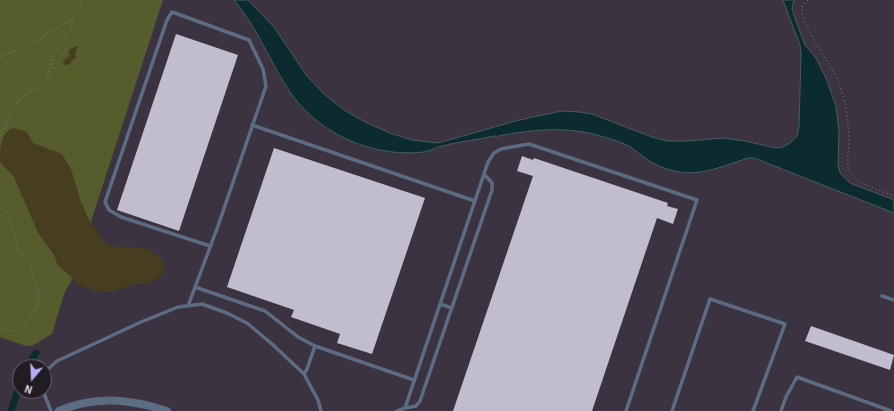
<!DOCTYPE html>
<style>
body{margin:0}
#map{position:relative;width:894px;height:411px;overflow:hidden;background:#3b3340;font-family:Barlow,sans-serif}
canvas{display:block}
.north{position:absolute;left:12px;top:359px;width:40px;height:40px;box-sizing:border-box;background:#201c22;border:1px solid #69646c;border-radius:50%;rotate:199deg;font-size:11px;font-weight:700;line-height:16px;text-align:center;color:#d6d1da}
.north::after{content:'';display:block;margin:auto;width:14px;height:18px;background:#b6acf8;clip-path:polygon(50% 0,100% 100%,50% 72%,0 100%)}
</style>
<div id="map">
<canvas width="894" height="411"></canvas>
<div class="north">N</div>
</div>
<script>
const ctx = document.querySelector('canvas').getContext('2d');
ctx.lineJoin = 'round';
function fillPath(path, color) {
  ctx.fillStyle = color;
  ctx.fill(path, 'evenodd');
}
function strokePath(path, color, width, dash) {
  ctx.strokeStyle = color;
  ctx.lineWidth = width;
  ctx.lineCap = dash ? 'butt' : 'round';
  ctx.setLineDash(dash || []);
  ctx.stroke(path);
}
fillPath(new Path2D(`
 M0,0H163L73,277L64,294L52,334L32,346H26L0,337Z`), '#575c2c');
fillPath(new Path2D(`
 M76,46L78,48L75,53L76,58L72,60L70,64L64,65L63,62L66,58L70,56L68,53L70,49Z
 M14,128L27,132L33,143L62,154L71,169L81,202L89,220L106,243L117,247H138L151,251L162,260L165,267L163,274L149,284H136L108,292H99L79,285L69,275L58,266L54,255L38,233L14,177L0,162C0,150 0,131 14,128Z`), '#463e1e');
const water = new Path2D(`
 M234,0H248L274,27L307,76L324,94L344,110L367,123L390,133L412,140L438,143L519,120L562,111L579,112L592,114L652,137L668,141H687L723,138L745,141L776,148L783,147L790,143L797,136L799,127L801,54L800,45L783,0H794L792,9L796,21L805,45L816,58L826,78L836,106L839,132L838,165L840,173L850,183L894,200V213L754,158H748C712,170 688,182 651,162C643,157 637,151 629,146C619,141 607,138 597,135C563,126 532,130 498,136L496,138L495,136C476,140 456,142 438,147C433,149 429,151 424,152C370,158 314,132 286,86C268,57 256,26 234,0Z`);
fillPath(water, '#0b2b2f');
strokePath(water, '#485d62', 1);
strokePath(new Path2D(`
 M28,367L36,353
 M11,411L20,385`), '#0b2b2f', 7);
fillPath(new Path2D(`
 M176,34L238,55L179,231L117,210Z
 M274,148L425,198L372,354L337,343L340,334L291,317L294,310L227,287Z
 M522,156L533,160L534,158L668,203L667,206L678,209L673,224L657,218L592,411H453L533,176L517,171Z
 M811,326L894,355L890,370L805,341Z`), '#c1bdcf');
strokePath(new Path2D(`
 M808,0C805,3 802,5 802,10C802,27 830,63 838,81C842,92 846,104 847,116C848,124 849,133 849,141C849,153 844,167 853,176C861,185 882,191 894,196
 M0,57L6,55L39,40L51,31L73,19
 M0,136C6,122 14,101 28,93C34,90 40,89 45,84L57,47L71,28L73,18L80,8L81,0
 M0,215L13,228L18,248L30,265L39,294L36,308L24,325L13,331L0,329`), '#8a848f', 1, [1, 3]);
strokePath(new Path2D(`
 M252,125L475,201
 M195,287L265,311L298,337L315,346
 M882,296L894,300
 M440,304L452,308
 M188,306L218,226L266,86L263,69L249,40L172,12L167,20L105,202L109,210L121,217L210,246
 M304,374L307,369L315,346L414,380
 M44,376L48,369L57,361L141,322L178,307L202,304L227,313L247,323L272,344L304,374L318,400L321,411
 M43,391L51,411
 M405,408L416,406L420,401L492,190V183L484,174
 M397,411L405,408L488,162L494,153L501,149L529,144L697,200L626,411
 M672,411L710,299L785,324L753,411
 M781,411L786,397L797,377L891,411`), '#5c6c83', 3.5);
strokePath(new Path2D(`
 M59,411C95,395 130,399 167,411`), '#5c6c83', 8);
</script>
